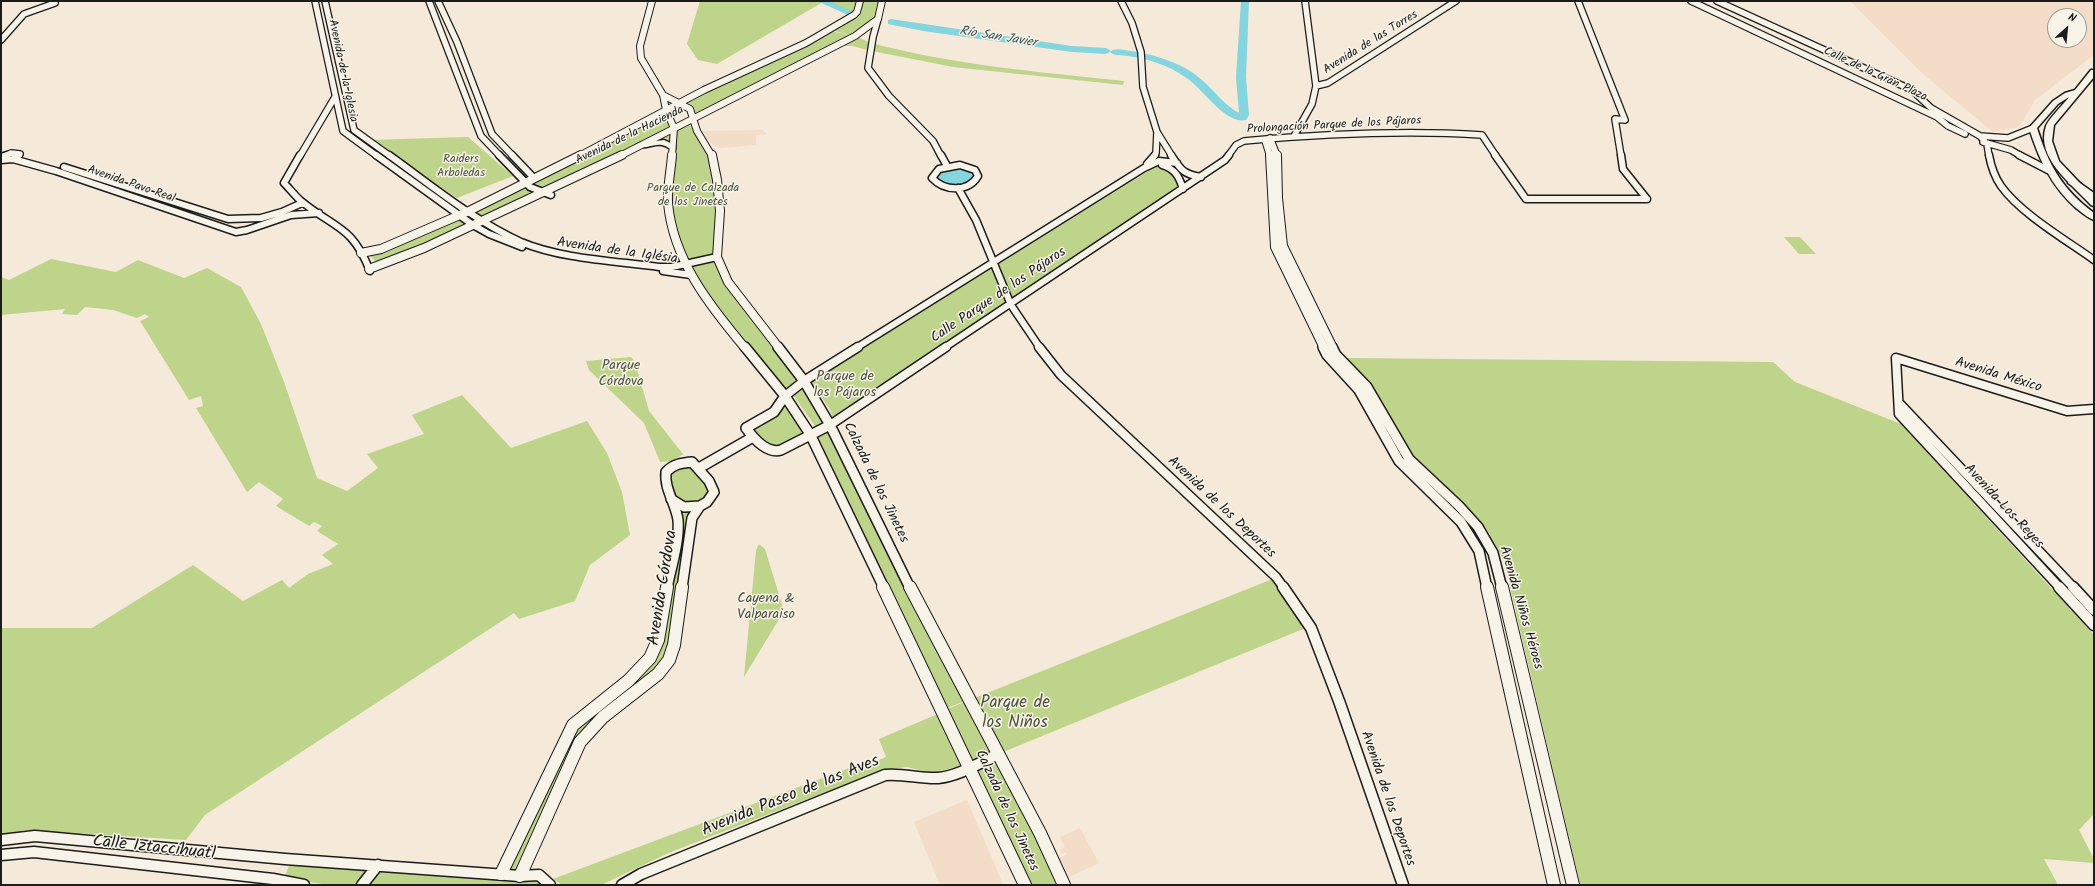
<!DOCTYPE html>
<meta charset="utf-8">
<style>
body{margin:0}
#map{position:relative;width:2095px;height:886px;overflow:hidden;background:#f5e9d9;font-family:Kalam,sans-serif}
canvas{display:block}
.frame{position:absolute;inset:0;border:2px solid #1c1c1c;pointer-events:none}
.north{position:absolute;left:2047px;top:8px;width:40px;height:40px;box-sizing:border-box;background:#f7f3e8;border:1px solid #9f9d96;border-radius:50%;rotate:27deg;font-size:11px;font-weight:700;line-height:16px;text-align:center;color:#1c1c1c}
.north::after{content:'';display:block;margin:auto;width:14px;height:18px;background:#1c1c1c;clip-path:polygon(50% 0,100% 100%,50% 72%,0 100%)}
</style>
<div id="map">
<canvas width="2095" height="886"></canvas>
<div class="frame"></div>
<div class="north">N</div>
</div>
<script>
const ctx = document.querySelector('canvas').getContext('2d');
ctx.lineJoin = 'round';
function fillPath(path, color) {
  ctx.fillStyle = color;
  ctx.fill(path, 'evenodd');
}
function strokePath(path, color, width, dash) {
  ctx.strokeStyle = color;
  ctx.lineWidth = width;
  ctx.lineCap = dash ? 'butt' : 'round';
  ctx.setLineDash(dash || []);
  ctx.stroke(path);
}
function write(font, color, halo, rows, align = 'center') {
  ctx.font = font + ' Kalam,sans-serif';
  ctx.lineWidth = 3;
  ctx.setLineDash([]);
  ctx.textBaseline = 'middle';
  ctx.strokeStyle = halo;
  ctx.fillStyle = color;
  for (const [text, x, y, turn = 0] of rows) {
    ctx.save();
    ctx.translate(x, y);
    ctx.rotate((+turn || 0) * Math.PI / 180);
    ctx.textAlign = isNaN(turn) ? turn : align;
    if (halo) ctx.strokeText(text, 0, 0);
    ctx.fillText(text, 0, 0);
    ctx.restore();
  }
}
fillPath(new Path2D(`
 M1850,1H2090L2094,3V55L2035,100L2019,127L1993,132L1924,75ZM2055,16H2079V40H2055Z
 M763,130L767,134L756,135V145L721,148L712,145L702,131Z
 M967,800L1003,884L1004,885H940L914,822Z
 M1080,828L1099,863L1069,877L1061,870L1064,866L1059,858L1066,855V852L1062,854L1060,850L1065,847L1060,837Z`), '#f3dcc8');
fillPath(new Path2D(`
 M700,1H881L878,19L855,36L871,43V51L852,46H835L696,117L694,107L683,100L831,31L854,36L831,30L851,13L823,2L717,64L698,60L687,44Z
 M871,43C955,65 1038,72 1124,81L1123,85L953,67L872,51Z
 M663,118L673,127L541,191L526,182L658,119Z
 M694,119L690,126L696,131L710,152L718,211L716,242L726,279L801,381L784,390L717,313L687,263L669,201L668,149L664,144L640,146Z
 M468,137L513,176L457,198L369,140Z
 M1158,165L1167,166L1180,183L1177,189L834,420L829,408L811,382L817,377Z
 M524,182L539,192L481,219L470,211Z
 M458,217L471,225L423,247L377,263L367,253Z
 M1784,237H1800L1816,254H1799Z
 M51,259L116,272L138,260L184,278L207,268L241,287L261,324L284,382L317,478L347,491L378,468L367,454L424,434L412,415L462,395L511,448L587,421L607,453L622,492L630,535L590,565L575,601L519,619L514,613L205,815L186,840L24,830L1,837V628H92L193,565L243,601L282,580L289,588L308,574L333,564L322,555L338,544L317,531L322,526L314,522L309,526L276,506L283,499L259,482L247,492L196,408L203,406L201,396L189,400L140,321L149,317L145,314L137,318L113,310L85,307L77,315L62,314L65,309L1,315V277L9,280Z
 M631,357L635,362L649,411L683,454L673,461L660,462L644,423L589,370L586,361Z
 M1346,358L1773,362L1795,382L1901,424L2094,635V814L2079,830L2094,859V863L2044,859L2058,885H1580L1504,561C1496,546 1489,531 1478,518C1458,497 1434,480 1415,458L1370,381L1346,360Z
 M801,389L805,391L827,426L817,429L793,395L797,390Z
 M787,407L807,434L774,450L747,428Z
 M830,427L968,700L942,710L813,436Z
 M692,462L713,493L703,502L689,507L674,498L668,477L669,471Z
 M677,508L693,510L673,624L665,659L657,670L621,699L616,694L660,639Z
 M759,544L765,549L784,611L744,677L756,550Z
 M1275,578L1308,627L969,766L942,711Z
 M595,710L599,717L519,872L507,870L576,725Z
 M940,713L962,765L939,772H927L907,767L883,770L671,852L601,885H562L553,879L852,767L854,771L886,757L879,739Z
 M998,756L1062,885H1026L970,767Z
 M291,861L535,878L542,885H329L284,878Z`), '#bed48a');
const water = new Path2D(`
 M960,166L976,174L970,183L949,186L936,178L938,172Z`);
fillPath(water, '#84d5dd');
strokePath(water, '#5a8b90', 1);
fillPath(new Path2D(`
 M817,1H829L856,13L851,16L848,15Z
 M1241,1H1249L1246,77L1249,115L1246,120C1225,125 1202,87 1185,77C1168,65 1148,59 1128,56C1122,55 1114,56 1110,52C1115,47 1124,50 1131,51C1156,55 1183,63 1202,80C1215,91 1224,105 1239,113L1236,77Z
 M891,19L1072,46L1106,48L1111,51L1106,54L1072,52L923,31L888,24V20Z`), '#84d5dd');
const tertiaryFar3 = new Path2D(`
 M315,1L343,131L377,156
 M325,1L354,130L390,156
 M429,1L481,136L500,156
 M438,1L457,42L492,134L513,156
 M1121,1L1132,23L1141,52L1143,87L1157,132L1172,156
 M1578,1L1625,120L1615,119L1621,156
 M1691,1L1937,117L1948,126L1965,134
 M1717,1L1912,90L1931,108L1980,136L1987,144L1989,156
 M878,19L873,37L868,68L889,96L933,141L941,156
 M1,40L24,14L55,3
 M1316,86L1328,83L1456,1
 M1294,136L1312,104L1316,86L1305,1
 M1980,136L2008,138L2033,128
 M1983,142L2011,150L2021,156
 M5,156L11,153L20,154L18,156
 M300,156L335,97
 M1154,156L1156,153L1157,132
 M1228,156L1236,145L1244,141C1323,134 1403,130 1482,135L1496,156`);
const tertiaryFar2 = new Path2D(`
 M300,155L284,183C290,189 295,196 301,201C335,229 352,225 370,271
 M376,155L473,225L489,234L522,247
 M389,155C431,185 473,220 521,242C561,259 616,261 659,267H672L717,257
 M499,155L530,187L551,195
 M512,155L533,177
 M941,155L947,166
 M1171,155C1181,170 1183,174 1201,177
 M1495,155L1526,199H1647
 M1621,155L1623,169L1647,199
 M1989,155C1991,166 1994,176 2001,186C2020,213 2066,240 2094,260
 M2019,155L2048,170
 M1,157L7,155
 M13,159L56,171L236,232L247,230L291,215L319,213
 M1,160L13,159L19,155
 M1147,164L1155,155
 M960,165L975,170L978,176C968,193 944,191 932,178L939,169Z
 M1162,165C1175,169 1179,176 1183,189
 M64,167L228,219L261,218L282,212L302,203
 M958,188L976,220L1011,305L1040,348
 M663,271L691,275
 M856,348L1144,168L1159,161L1177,163
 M944,348L1225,160L1229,155`);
const tertiaryFar1 = new Path2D(`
 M1039,347L1061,375L1276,577L1284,588
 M785,396L804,381L858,347
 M1900,404L2074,588
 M830,425L946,347
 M2060,588L1899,414L1896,358L2067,411L2094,409`);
const tertiary = new Path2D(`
 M1283,587L1311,628L1339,701L1403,885
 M2059,587L2094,625
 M2073,587L2094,610
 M1,840L35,836L285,859L520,876L539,875L550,885
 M1,855L34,852L273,879L304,885
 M362,885L378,865
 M622,885L641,874L885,775C903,773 920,779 938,778C959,776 979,763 998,754`);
const secondaryFar3 = new Path2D(`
 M652,1L640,46L641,58L663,95L666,110L674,128L672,156
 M663,95L690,109L697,131L712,156
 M1270,138L1277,156
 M1265,140L1270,156
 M579,156L704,90L806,43L854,15L857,12L860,1
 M620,156L855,36L878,19L882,1`);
const secondaryFar2 = new Path2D(`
 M672,155C671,170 667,188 668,203C673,260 710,306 745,348
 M712,155L717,180L720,211L717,257L728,282L779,348
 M1270,155L1275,247L1324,348
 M1277,155L1278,198L1283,246L1333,348
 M361,253L381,249L469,211L581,155
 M369,269L424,248L622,155`);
const secondaryFar1 = new Path2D(`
 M745,347L785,396L810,434L884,588
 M778,347L804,381L830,425L910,588
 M1323,347L1327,355L1359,390L1399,461L1461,522L1479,551L1487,588
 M1332,347L1336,355L1367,387L1409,459L1459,506L1478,527L1493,553L1502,588
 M785,396L774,412L746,428C754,439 767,454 781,450L830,425
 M699,468L753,437
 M671,499L684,507L700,506
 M667,588C671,568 680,540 678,520C676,504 664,489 666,472C673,464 682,463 692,462L709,481L714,492L707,502L700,506L692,518L682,588`);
const secondary = new Path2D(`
 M883,587L1025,885
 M910,587L1040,833L1064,885
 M1487,587L1554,885
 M1502,587L1573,885
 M501,874L573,725L628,681L650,658L658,640L667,587
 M520,876L580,742L603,717L658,674L669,660L674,645L682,587`);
const primary = new Path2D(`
 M2091,70H2094V77L2054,125L2052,141L2059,161L2094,198V206L2091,205C2072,184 2035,158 2046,126C2049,118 2064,104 2069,97L2058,104L2037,128C2049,166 2062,189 2094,213V220C2088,218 2081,212 2076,208C2051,186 2039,159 2029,128L2053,101L2065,93L2075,90Z
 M664,140L675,145V149C669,150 668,146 662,145C654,143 643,151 636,145L640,143Z`);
const trunk = new Path2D(`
 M2068,179H2074L2094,193V200L2068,183Z`);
strokePath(tertiaryFar3, '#1c1c1c', 8);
strokePath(tertiaryFar2, '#1c1c1c', 9);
strokePath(tertiaryFar1, '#1c1c1c', 11);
strokePath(tertiary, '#1c1c1c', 13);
strokePath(secondaryFar3, '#1c1c1c', 8);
strokePath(secondaryFar2, '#1c1c1c', 10);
strokePath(secondaryFar1, '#1c1c1c', 12);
strokePath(secondary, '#1c1c1c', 14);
strokePath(primary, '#1c1c1c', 3);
strokePath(trunk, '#1c1c1c', 3);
strokePath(tertiaryFar3, '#f7f3e8', 5.5);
strokePath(tertiaryFar2, '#f7f3e8', 6);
strokePath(tertiaryFar1, '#f7f3e8', 8);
strokePath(tertiary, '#f7f3e8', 10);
strokePath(secondaryFar3, '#f7f3e8', 6);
strokePath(secondaryFar2, '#f7f3e8', 8);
strokePath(secondaryFar1, '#f7f3e8', 9);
strokePath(secondary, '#f7f3e8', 12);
fillPath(primary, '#f7f3e8');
fillPath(trunk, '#f7f3e8');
write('12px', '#1c1c1c', '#f7f3e8', [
 ["Avenida de las Torres",1371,43,-32],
 ["Avenida de la Iglesia",342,71,78],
 ["Calle de la Gran Plaza",1875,75,25],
 ["Prolongación Parque de los Pájaros",1334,126,-3],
 ["Avenida de la Hacienda",630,136,-26],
 ["Avenida Pavo Real",131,185,19]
]);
write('12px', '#4d533d', '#f7f3e8', [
 ["Raiders",461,160],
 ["Arboledas",461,174],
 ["Parque de Calzada",693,189],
 ["de los Jinetes",693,203]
]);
write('italic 13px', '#3b5456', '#f7f3e8', [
 ["Río San Javier",998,38,9]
]);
write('14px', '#1c1c1c', '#f7f3e8', [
 ["Avenida de la Iglésia",617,252,8],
 ["Calle Parque de los Pájaros",999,296,-34],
 ["Avenida México",1998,376,17],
 ["Calzada de los Jinetes",875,483,64],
 ["Avenida Los Reyes",2003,507,47],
 ["Avenida de los Deportes",1221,508,43],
 ["Avenida Niños Héroes",1520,608,74],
 ["Avenida de los Deportes",1387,799,71],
 ["Calzada de los Jinetes",1006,811,65]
]);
write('14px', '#4d533d', '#f7f3e8', [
 ["Parque",621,367],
 ["Córdova",621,383],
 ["Parque de",845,378],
 ["los Pájaros",845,394],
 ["Cayena &",766,600],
 ["Valparaiso",766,616]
]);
write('17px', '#1c1c1c', '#f7f3e8', [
 ["Avenida Córdova",664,588,-81],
 ["Avenida Paseo de las Aves",791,797,-22],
 ["Calle Iztaccíhuatl",154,849,6]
]);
write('17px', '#4d533d', '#f7f3e8', [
 ["Parque de",1015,704],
 ["los Niños",1015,724]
]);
</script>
